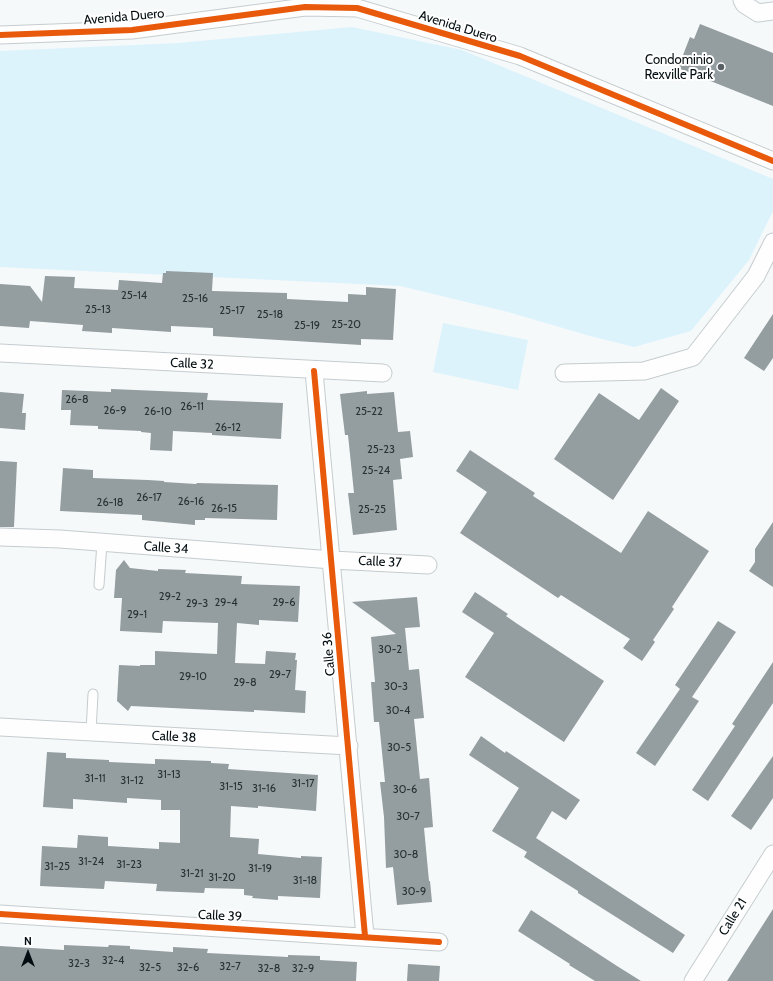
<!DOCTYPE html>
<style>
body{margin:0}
#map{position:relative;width:773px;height:981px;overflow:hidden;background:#f6f9fa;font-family:Cabin,sans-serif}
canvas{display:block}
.north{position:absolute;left:8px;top:933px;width:40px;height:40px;-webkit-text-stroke:3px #fff;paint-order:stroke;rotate:0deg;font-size:11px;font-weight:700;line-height:16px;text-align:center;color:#040e12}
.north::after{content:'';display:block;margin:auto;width:14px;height:18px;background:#040e12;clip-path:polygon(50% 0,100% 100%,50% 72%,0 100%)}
</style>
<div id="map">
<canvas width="773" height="981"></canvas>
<div class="north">N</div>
</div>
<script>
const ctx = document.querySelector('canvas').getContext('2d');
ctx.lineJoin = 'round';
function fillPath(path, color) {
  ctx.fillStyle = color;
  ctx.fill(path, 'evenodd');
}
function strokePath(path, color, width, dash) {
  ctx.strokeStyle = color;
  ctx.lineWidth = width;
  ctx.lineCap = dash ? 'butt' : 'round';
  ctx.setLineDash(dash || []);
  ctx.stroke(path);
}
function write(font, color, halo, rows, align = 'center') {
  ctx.font = font + ' Cabin,sans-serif';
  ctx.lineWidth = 4;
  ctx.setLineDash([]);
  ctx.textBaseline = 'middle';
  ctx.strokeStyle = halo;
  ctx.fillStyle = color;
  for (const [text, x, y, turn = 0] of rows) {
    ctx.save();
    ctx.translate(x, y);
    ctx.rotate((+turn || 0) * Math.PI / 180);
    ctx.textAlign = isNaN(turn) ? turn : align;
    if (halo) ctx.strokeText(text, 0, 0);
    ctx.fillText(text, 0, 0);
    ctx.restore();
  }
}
fillPath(new Path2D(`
 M352,27L462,50L773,179V211L749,260L691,331L634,347L590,336L508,312L400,286L0,267V51L178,43Z
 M443,323L528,340L518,390L433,372Z`), '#dcf3fc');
fillPath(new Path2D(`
 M700,24L773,53V106L678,68L690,37L694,39Z
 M166,271L213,273L212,291L287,293V299L348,302V294L366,295V287L396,289L393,340L361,339V345L213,336V328L171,326V332L112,328V333L82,331L83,325L30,321L29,328L0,326V284L30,286L42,302L45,276L75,277L74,288L118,290L119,280L162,283L163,273H166Z
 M773,314V358L764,371L744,358Z
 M661,388L679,401L613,500L554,459L599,393L639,420Z
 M111,389L208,393L207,400L283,403L281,439L212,435V433L173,431L172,451L150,450L151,433L141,432V431L98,429V426L70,425L71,410H61L62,390L111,392Z
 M367,391V394L394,392L398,432L410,431L413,457L400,459L402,479L393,480L397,530L353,535L348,493H354L348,435H345L340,394Z
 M0,392L24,394L22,413H26L25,430L0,428Z
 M470,450L535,493L533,496L621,553L648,511L709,551L672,607L674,609L653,640L655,642L642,661L623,648L630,639L561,595L558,598L460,533L487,492L456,471Z
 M0,461L17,462L14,527H0Z
 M63,468L93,470V478L148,480L164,481V482L196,484L197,483L278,485L277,520L205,518V520H195V525L142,520V515L60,511Z
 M773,522V587L749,571L755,562V549Z
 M124,560L130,568L158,571V569L186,570L185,573L242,576L241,584L300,586L298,622L259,620V625L237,623L235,663L265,664L266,651L296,653L295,660H297L295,690L306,691L305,713L254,710V712L131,706L128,711L117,701L119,665L140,666V665H155V651L217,654L218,623L163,621L162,633L120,631L122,598H114L116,570Z
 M475,592L508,614L506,616L516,623L604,681L564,742L465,677L494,633L462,612Z
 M417,597L420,627L405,628L409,670L419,669L424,718L414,719L420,779L429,778L433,827L424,828L429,881H430L432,902L397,905L393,867L386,868L384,817L380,782H385L379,722H374L371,682H375L371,637L396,634L352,602Z
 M718,621L736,632L692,697L699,701L655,766L636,753L680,689L675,685Z
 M773,662V703L708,801L692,790L735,726L732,724Z
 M481,736L505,753L506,751L580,800L566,820L552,811L536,838L685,935L673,953L578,893V891L524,857L527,852L492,831L519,788L469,755Z
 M47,752L66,753V758L109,760V762L155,764V759L211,761V763L229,764L228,769L318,775L316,811L258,806V808L231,806L230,837L259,839L258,854L301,858V856L322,857L320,898L278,896V900L252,898L253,896L244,895V889L205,888L204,893L156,891L157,884L105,881L104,889L40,886L42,846L77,848L78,835L108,837V846L159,849V842L180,843V810H161V800L127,798V803L73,799V809L43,807Z
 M773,756V798L751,830L731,816Z
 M773,909V981H727Z
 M531,910L617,966L641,981H595L569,965L570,964L518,931Z
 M64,945L108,947L109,945L130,946V949L173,952V947L208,949L207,953L288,957V955L320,956V960L357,962L356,981H0V946L64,950Z
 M408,964L440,966L439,981H407Z`), '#949d9f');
const lane = new Path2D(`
 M99,585L102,543
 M91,732L93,694`);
const street = new Path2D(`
 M742,0L744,4L758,13L773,11
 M0,35L132,30L305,7L357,8L520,56L773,161
 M0,353L383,373
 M314,371L365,936
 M564,373L644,371L693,357L756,276L773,242
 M0,537L60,539L332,560L428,565
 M0,727L349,746
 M0,914L439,942
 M693,981L773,854`);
strokePath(lane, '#c5cccf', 11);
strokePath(street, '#c5cccf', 19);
strokePath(lane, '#fefefe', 9);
strokePath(street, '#fefefe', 17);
strokePath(new Path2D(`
 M0,35L132,30L305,7L357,8L520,56L773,161
 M314,371L365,936
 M0,914L439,942`), '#e8590c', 6);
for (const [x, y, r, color] of [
 [721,67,4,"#596063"]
]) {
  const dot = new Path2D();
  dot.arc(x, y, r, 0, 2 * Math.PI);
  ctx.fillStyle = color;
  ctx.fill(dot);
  strokePath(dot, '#fff', 1.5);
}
write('11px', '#283235', null, [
 ["25-14",134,296],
 ["25-16",195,299],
 ["25-13",98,310],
 ["25-17",232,311],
 ["25-18",270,315],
 ["25-20",346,325],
 ["25-19",307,326],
 ["26-8",77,400],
 ["26-11",192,407],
 ["26-9",115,411],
 ["26-10",158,412],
 ["25-22",369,412],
 ["26-12",228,428],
 ["25-23",381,450],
 ["25-24",376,471],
 ["26-17",149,498],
 ["26-16",191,502],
 ["26-18",110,503],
 ["26-15",224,509],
 ["25-25",372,510],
 ["29-2",170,597],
 ["29-4",226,603],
 ["29-6",284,603],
 ["29-3",197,604],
 ["29-1",137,615],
 ["30-2",390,650],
 ["29-7",280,675],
 ["29-10",193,677],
 ["29-8",245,683],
 ["30-3",396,687],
 ["30-4",398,711],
 ["30-5",399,748],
 ["31-13",169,775],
 ["31-11",95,779],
 ["31-12",132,781],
 ["31-17",303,784],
 ["31-15",231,787],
 ["31-16",264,789],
 ["30-6",405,790],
 ["30-7",408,817],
 ["30-8",406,855],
 ["31-24",91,862],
 ["31-23",129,865],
 ["31-25",57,867],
 ["31-19",260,869],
 ["31-21",192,874],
 ["31-20",222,878],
 ["31-18",305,881],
 ["30-9",414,892],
 ["32-4",113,961],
 ["32-3",79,964],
 ["32-7",230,967],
 ["32-5",150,968],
 ["32-6",188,968],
 ["32-8",269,969],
 ["32-9",303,969]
]);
write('13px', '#040e12', '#fff', [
 ["Avenida Duero",124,17,-5],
 ["Avenida Duero",458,27,17],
 ["Calle 32",192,364,3],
 ["Calle 34",166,548,4],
 ["Calle 37",380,562,3],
 ["Calle 36",329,654,-95],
 ["Calle 38",174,737,3],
 ["Calle 39",220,916,3],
 ["Calle 21",733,917,-58]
]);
write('13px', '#040e12', '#fff', [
 ["Condominio",713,60],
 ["Rexville Park",713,75]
], 'right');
</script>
